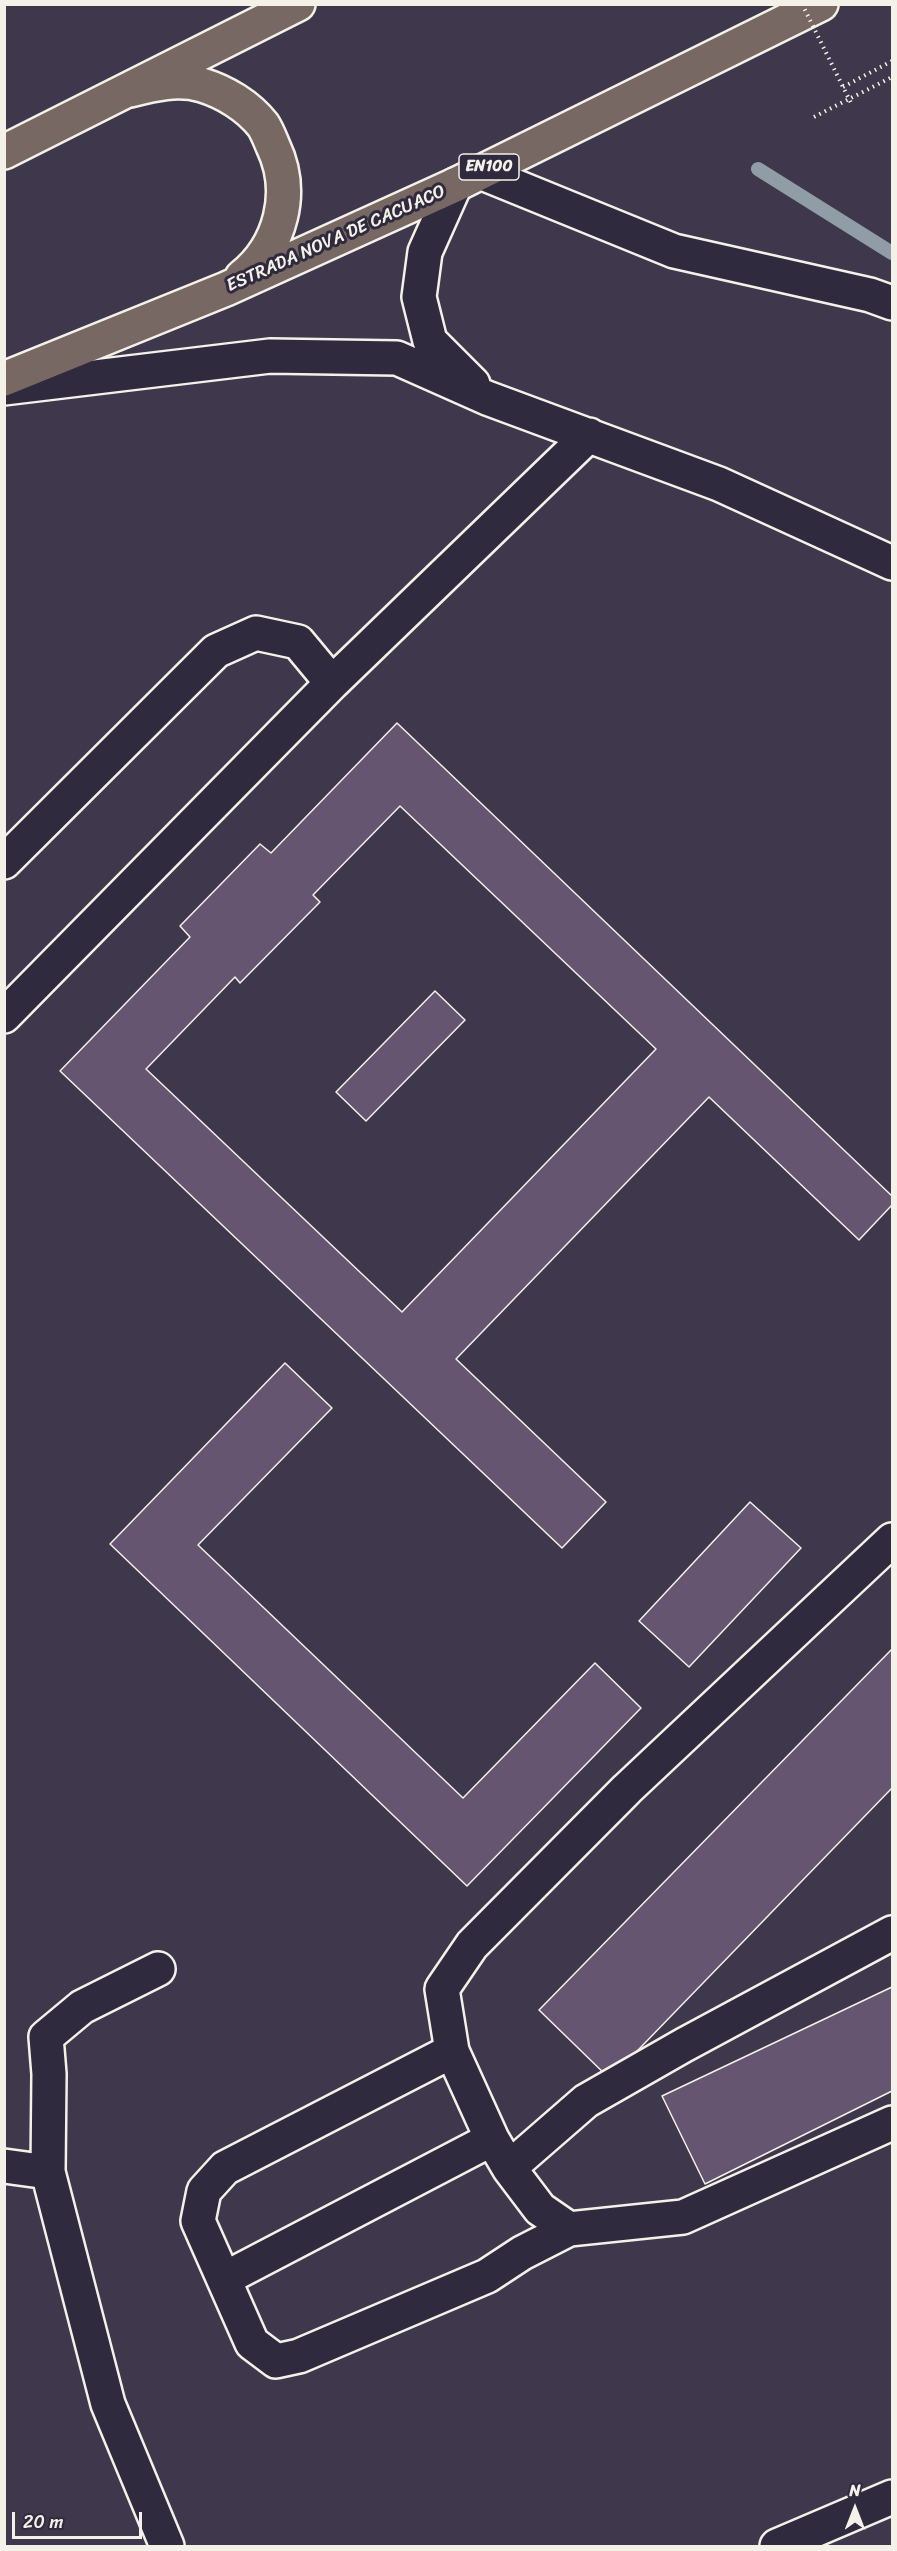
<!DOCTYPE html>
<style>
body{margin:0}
#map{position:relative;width:897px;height:2551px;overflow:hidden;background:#3f374c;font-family:Sriracha,sans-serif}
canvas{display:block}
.frame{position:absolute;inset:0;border:6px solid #f4f1e8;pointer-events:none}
.north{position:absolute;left:825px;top:2479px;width:60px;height:60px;-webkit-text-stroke:4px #2f2a3d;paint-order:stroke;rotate:0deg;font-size:16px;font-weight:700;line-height:24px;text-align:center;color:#f4f1e8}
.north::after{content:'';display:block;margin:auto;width:21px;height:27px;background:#f4f1e8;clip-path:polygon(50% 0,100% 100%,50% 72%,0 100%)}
.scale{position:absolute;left:12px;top:2512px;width:130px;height:27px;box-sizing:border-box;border:3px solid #f4f1e8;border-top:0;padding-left:8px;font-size:18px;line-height:21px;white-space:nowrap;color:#f4f1e8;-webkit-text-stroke:4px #2f2a3d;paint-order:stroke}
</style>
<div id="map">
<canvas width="897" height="2551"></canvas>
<div class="frame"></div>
<div class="north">N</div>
<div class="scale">20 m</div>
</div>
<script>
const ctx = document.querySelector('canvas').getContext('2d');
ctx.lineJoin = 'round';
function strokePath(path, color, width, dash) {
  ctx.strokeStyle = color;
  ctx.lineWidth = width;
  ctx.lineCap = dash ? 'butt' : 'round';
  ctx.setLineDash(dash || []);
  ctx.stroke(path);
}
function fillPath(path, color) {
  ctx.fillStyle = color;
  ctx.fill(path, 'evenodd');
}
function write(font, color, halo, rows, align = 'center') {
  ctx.font = font + ' Sriracha,sans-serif';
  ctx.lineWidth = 6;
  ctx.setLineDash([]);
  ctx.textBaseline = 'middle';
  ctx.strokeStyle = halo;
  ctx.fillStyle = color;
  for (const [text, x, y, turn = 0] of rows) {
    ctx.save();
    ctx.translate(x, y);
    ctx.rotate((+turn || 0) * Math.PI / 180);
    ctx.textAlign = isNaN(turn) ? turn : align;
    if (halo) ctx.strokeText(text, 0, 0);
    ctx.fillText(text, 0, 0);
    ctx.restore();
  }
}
strokePath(new Path2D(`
 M758,169L892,253`), '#909ca6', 14);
const building = new Path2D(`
 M397,723L892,1196V1205L859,1240L709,1097L456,1359L606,1502L562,1548L60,1071L190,937L180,926L260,844L271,853ZM400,806L656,1049L402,1312L146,1069L235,977L240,983L320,902L313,895Z
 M435,991L465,1020L366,1121L336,1092Z
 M285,1363L332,1408L198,1545L463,1798L595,1663L641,1708L467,1886L110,1544Z
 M750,1502L801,1548L689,1667L639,1621Z
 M892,1649V1788L610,2079L539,2010Z
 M892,1987V2091L705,2184L662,2096Z`);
fillPath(building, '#655570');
strokePath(building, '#f4f1e8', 1.5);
const minor = new Path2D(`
 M480,172L674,251L870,295L892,303
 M455,185L425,252L419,297L430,341L473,384
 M4,388L270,356L397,358L487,398L719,484L892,563
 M4,862L216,651L256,633L298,642L332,683
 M4,1016L332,683L589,435
 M892,1540L627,1789L472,1945L442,1989L452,2051L492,2139L509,2168L540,2209L569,2229L683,2217L892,2123
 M452,2051L225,2168L204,2191L198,2221L252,2343L276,2361L299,2356L487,2276L522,2253L569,2229
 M4,2166L48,2172L108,2404L167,2546
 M509,2168L586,2101L684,2045L892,1933
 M48,2172L49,2074L46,2037L82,2007L158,1969
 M224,2279L492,2139
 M777,2546L892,2497`);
const major = new Path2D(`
 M130,90C154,84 178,78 202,85C225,92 248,106 263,125C267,131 270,139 273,146C295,192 281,246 242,277
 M4,152L298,4
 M4,379L226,289L455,185L821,4`);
strokePath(minor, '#f4f1e8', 38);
strokePath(major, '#f4f1e8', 38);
strokePath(new Path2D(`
 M843,87L892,61
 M814,117L892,77`), '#f4f1e8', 4, [1.5, 4.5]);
strokePath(minor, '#2f2a3d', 33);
strokePath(major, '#776864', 33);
strokePath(new Path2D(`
 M802,4L851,103`), '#f4f1e8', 4, [1.5, 4.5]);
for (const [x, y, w] of [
 [489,167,60]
]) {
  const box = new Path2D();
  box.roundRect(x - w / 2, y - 13, w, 26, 4.5);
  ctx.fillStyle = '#2f2a3d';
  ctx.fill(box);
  strokePath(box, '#f4f1e8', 1.5);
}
write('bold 16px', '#f4f1e8', null, [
 ["EN100",489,167]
]);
write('18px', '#f4f1e8', '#2f2a3d', [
 ["ESTRADA NOVA DE CACUACO",336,239,-24]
]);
</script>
